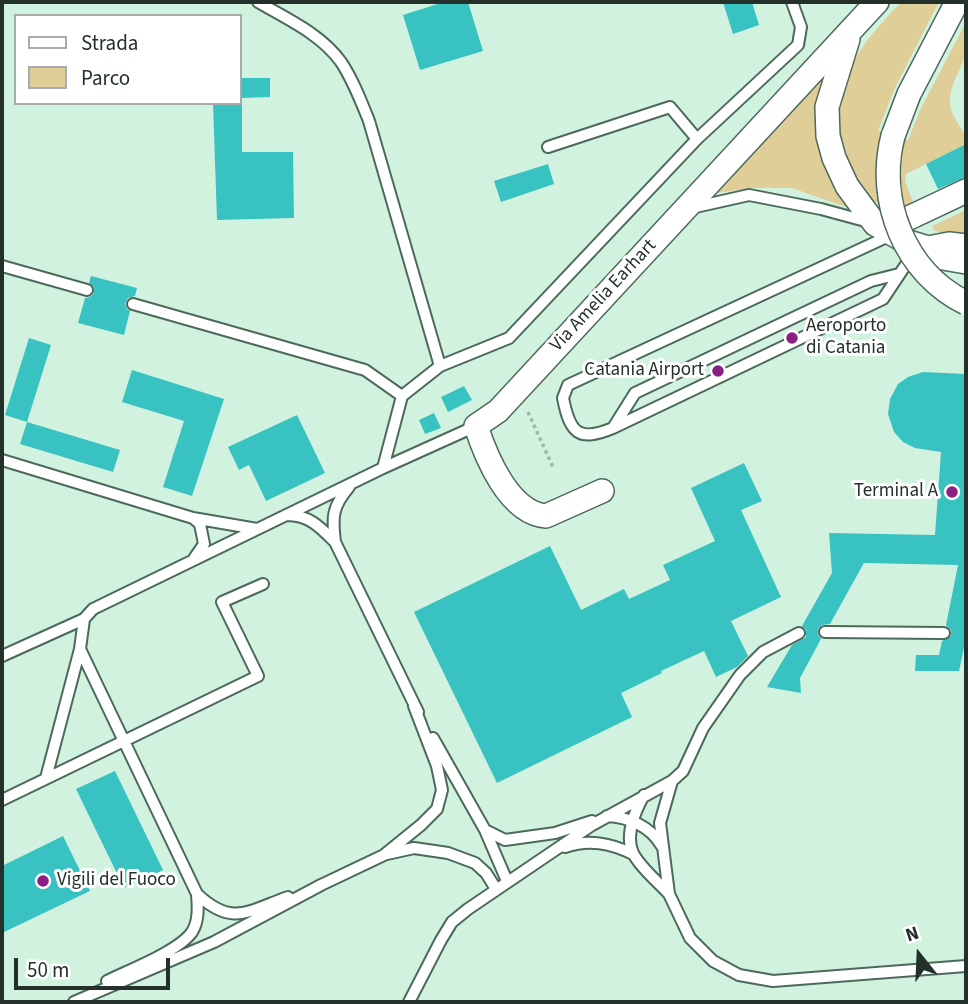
<!DOCTYPE html>
<style>
body{margin:0}
#map{position:relative;width:968px;height:1004px;overflow:hidden;background:#d2f2e0;font-family:"Source Sans 3",sans-serif}
canvas{display:block}
.frame{position:absolute;inset:0;border:4px solid #24302a;pointer-events:none}
.legend{position:absolute;left:14px;top:14px;width:228px;height:91px;box-sizing:border-box;background:#fff;border:2px solid #a7acaa;margin:0;padding:9px 12px;list-style:none;font-size:21px;color:#24302a}
.legend li{display:flex;align-items:center;gap:14px;height:35px}
.legend b{width:35px;border:2px solid #a7acaa}
.north{position:absolute;left:884px;top:920px;width:70px;height:70px;-webkit-text-stroke:5px #fff;paint-order:stroke;rotate:342deg;font-size:19px;font-weight:700;line-height:28px;text-align:center;color:#24302a}
.north::after{content:'';display:block;margin:auto;width:24px;height:32px;background:#24302a;clip-path:polygon(50% 0,100% 100%,50% 72%,0 100%)}
.scale{position:absolute;left:14px;top:958px;width:156px;height:32px;box-sizing:border-box;border:4px solid #24302a;border-top:0;padding-left:9px;font-size:21px;line-height:24px;white-space:nowrap;color:#24302a;-webkit-text-stroke:5px #fff;paint-order:stroke}
</style>
<div id="map">
<canvas width="968" height="1004"></canvas>
<div class="frame"></div>
<ul class="legend">
<li><b style="height:9px;background:#fff"></b>Strada</li>
<li><b style="height:19px;background:#dfce98"></b>Parco</li>
</ul>
<div class="north">N</div>
<div class="scale">50 m</div>
</div>
<script>
const ctx = document.querySelector('canvas').getContext('2d');
ctx.lineJoin = 'round';
function fillPath(path, color) {
  ctx.fillStyle = color;
  ctx.fill(path, 'evenodd');
}
function strokePath(path, color, width, dash) {
  ctx.strokeStyle = color;
  ctx.lineWidth = width;
  ctx.lineCap = dash ? 'butt' : 'round';
  ctx.setLineDash(dash || []);
  ctx.stroke(path);
}
function write(font, color, halo, rows, align = 'center') {
  ctx.font = font + ' "Source Sans 3",sans-serif';
  ctx.lineWidth = 6;
  ctx.setLineDash([]);
  ctx.textBaseline = 'middle';
  ctx.strokeStyle = halo;
  ctx.fillStyle = color;
  for (const [text, x, y, turn = 0] of rows) {
    ctx.save();
    ctx.translate(x, y);
    ctx.rotate((+turn || 0) * Math.PI / 180);
    ctx.textAlign = isNaN(turn) ? turn : align;
    if (halo) ctx.strokeText(text, 0, 0);
    ctx.fillText(text, 0, 0);
    ctx.restore();
  }
}
fillPath(new Path2D(`
 M901,2H939L895,88L878,131L908,140L920,110L966,22C966,31 968,41 966,50C963,69 949,83 950,104C952,120 966,129 966,144L906,174L905,181L914,205C902,208 888,209 877,203C870,199 864,189 860,183C840,154 832,119 843,85C854,51 878,27 901,2Z
 M826,75L821,97L857,211L792,188H754L707,194Z
 M966,210V237L935,231L932,226Z`), '#dfce98');
fillPath(new Path2D(`
 M444,2H468L483,51L420,70L403,15Z
 M723,2H752L759,25L733,34Z
 M240,78H270V97L240,98Z
 M213,103H242V152H293L294,218L217,220Z
 M966,144V177L938,189L926,164Z
 M548,164L554,184L501,202L494,181Z
 M91,276L137,288L135,296L128,298L125,303L127,309L130,311L124,335L78,323L85,298L90,297L94,293V287L89,283Z
 M29,338L51,345L27,422L5,415Z
 M132,370L224,399L192,496L163,487L184,421L122,402Z
 M923,372L966,374V638L959,671H915L916,655H939L942,641L951,636V630L946,625L958,565L864,563L830,624L822,625L818,629V635L821,639L800,678L801,693L767,687L792,645L806,637V630L802,626L832,573L829,533L935,535L941,452L915,448L903,442L894,432L888,414L890,399L898,384L908,377Z
 M464,386L472,400L448,412L441,397Z
 M434,413L441,428L425,434L419,420Z
 M297,415L325,473L266,501L249,465L239,470L228,447Z
 M27,422L120,450L113,472L20,444Z
 M744,463L762,501L741,510L781,597L731,621L748,656L737,667L716,677L704,651L661,671L662,673L621,693L632,717L497,783L414,612L550,546L581,610L624,589L629,599L670,580L663,565L715,541L691,488Z
 M115,771L163,870L124,888L76,789Z
 M63,836L90,891L2,933V866Z`), '#38c2c1');
const service = new Path2D(`
 M548,147L670,107L697,139
 M691,208L749,195L821,209L869,222
 M891,235L568,385L563,398C570,434 579,442 613,428L883,299L913,254
 M2,266L87,290
 M133,304L365,370L402,396
 M440,366L509,338L697,139L798,45L801,27L792,2
 M613,428L635,393L871,281L899,274
 M2,460L193,518L257,529
 M383,468L476,426
 M287,515C309,515 320,527 335,542L418,712
 M193,518L200,524L204,544L195,557
 M335,542C332,517 332,507 349,487
 M825,632L944,633
 M80,649L197,894C232,927 248,911 288,897
 M2,656L84,619
 M433,738L485,830L507,881
 M46,778L80,649L84,619L93,609L383,468L402,396L440,366L369,121C361,101 353,80 341,62C321,34 287,19 258,2
 M644,795C635,811 624,837 634,855C642,869 658,882 669,894L660,823L672,781
 M2,800L258,676L222,602L263,584
 M607,816C628,817 650,826 661,845
 M485,830L505,840L555,833L592,821
 M565,847C589,839 610,843 633,854
 M387,854L414,848L448,853L475,863L486,873L496,889
 M669,894L690,938L713,961L739,975L773,981L966,966
 M107,981C129,970 179,951 192,932C199,921 198,907 197,894
 M74,1002L214,942L321,885L384,855L421,825L437,809L442,790L437,766L414,706
 M409,1002L441,940L452,922L468,909L592,825L672,781L683,771L703,728L740,675L763,652L799,633`);
const minor = new Path2D(`
 M848,39L827,107L828,136L834,158L847,186L875,224L905,241L928,248L949,244L966,246
 M893,136L909,94L957,2
 M878,224L894,225L966,191
 M933,251L943,258L966,262
 M602,491L546,516C509,513 486,457 476,426L498,411L877,2`);
strokePath(service, '#4d695a', 14);
strokePath(minor, '#4d695a', 26);
strokePath(new Path2D(`
 M528,412L553,467`), '#9db7a9', 3.5, [3.5, 3.5]);
strokePath(service, '#fff', 10);
strokePath(minor, '#fff', 23);
const minorBridge = new Path2D(`
 M893,136C876,201 905,273 966,303`);
strokePath(minorBridge, '#4d695a', 26, []);
strokePath(minorBridge, '#fff', 23);
for (const [x, y, r, color] of [
 [792,338,7,"#8b1e82"],
 [718,371,7,"#8b1e82"],
 [952,492,7,"#8b1e82"],
 [43,881,7,"#8b1e82"]
]) {
  const dot = new Path2D();
  dot.arc(x, y, r, 0, 2 * Math.PI);
  ctx.fillStyle = color;
  ctx.fill(dot);
  strokePath(dot, '#fff', 2.5);
}
write('19px', '#24302a', '#fff', [
 ["Via Amelia Earhart",604,296,-47]
]);
write('19px', '#24302a', '#fff', [
 ["Aeroporto",806,327],
 ["di Catania",806,349],
 ["Catania Airport",704,371,"right"],
 ["Terminal A",938,492,"right"],
 ["Vigili del Fuoco",57,881]
], 'left');
</script>
